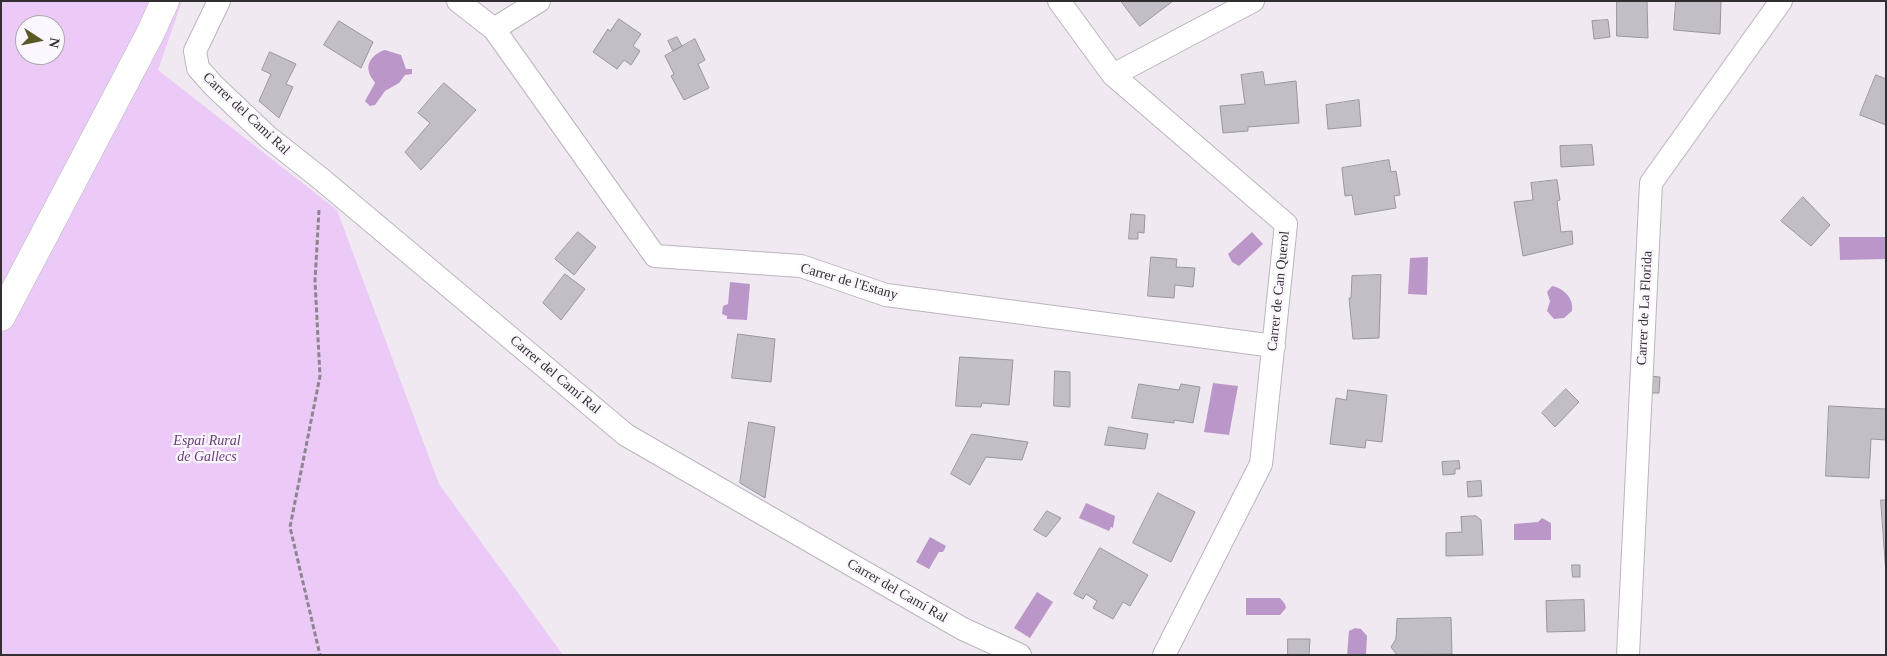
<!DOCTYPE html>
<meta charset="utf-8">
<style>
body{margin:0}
#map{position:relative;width:1887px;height:656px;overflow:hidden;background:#f0e9f2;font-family:"Times New Roman",serif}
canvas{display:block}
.frame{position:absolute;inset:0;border:2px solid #322f33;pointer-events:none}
.north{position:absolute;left:15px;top:15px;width:50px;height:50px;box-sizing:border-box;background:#fcf7fe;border:1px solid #aba7ad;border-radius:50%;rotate:101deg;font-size:14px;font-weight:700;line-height:20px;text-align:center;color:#322f33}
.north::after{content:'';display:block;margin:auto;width:18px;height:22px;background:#5b5926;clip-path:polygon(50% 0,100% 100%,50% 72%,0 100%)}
</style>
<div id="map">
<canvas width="1887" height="656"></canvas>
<div class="frame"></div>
<div class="north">N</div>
</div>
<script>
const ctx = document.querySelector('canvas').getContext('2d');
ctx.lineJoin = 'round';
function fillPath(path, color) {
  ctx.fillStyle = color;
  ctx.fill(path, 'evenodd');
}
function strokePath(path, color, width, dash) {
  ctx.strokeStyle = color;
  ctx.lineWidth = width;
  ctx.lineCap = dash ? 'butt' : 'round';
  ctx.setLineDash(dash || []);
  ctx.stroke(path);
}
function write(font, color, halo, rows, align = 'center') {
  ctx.font = font + ' "Times New Roman",serif';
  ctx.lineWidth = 4.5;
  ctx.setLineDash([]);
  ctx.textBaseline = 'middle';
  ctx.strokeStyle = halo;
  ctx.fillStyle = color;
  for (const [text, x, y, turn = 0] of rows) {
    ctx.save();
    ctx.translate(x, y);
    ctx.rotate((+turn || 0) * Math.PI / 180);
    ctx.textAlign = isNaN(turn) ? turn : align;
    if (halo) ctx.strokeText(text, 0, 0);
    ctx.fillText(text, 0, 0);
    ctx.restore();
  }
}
fillPath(new Path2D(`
 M1,1H182L158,70L337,210L439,484L563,655H1ZM25,25H55V55H25Z`), '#ebcaf8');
fillPath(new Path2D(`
 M385,50L401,55L406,69H412V74L405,75L399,83L385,91L375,105L370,106L365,101L375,83C373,79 370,77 369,72C366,61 375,53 385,50Z
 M1252,232L1263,244L1239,266L1232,262L1228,254Z
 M1839,237H1886V259L1840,260Z
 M1428,257L1427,295L1408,294L1410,258Z
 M730,282L750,284L747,320L727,319V316L722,314L723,306L728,304Z
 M1552,286C1564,288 1574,299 1572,311L1564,318L1554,319L1547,311L1550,301L1547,292Z
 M1213,383L1238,386L1229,435L1204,432Z
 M1086,503L1115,516L1113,528L1111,527L1109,531L1079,518Z
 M1542,518L1551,523V540H1514V524L1538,522Z
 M930,537L946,546L943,552H939L929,569L916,562Z
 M1037,592L1053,602L1030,638L1014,628Z
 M1246,598H1280L1285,604L1286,608L1280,615H1246Z
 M1355,628L1361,629L1367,636L1366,655H1347L1349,631Z`), '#bb97c9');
const building = new Path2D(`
 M1121,1H1173L1140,26Z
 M1617,1H1647L1648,38L1617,36Z
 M1676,1H1721L1720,34L1674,30Z
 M619,19L641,34L633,46L640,51L631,65L624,60L617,69L593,52L608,29L610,31Z
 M1608,20L1610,37L1594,39L1592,21Z
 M339,21L373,42L361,68L324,45Z
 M677,37L682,46L673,51L668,41Z
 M695,39L705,60L698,64L709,88L684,100L671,76L674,74L665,56Z
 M270,52L296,64L286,84L293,87L279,118L259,101L271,74L262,70Z
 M1263,72L1265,85L1296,81L1299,123L1248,127V131L1223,133L1220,106L1245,104L1241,75Z
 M1876,75L1886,79V125L1860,115Z
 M444,83L476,110L421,170L405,152L430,123L418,113Z
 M1359,100L1361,126L1328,129L1326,105Z
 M1592,145L1594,165L1561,167L1560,146Z
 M1389,160L1391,172L1396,171L1400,195L1394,196L1396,208L1355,215L1352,195L1345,196L1342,168Z
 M1557,180L1560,200L1557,201L1561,232L1572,231L1573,244L1523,256L1514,202L1533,200L1531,183Z
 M1803,197L1830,225L1811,246L1781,221Z
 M1131,214L1145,215L1144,233L1138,232V239H1129Z
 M578,232L596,247L574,275L555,259Z
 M1151,257L1177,259L1176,267L1195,268L1193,287L1175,285L1174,298L1148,296Z
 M565,274L585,289L561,320L543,303Z
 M1381,275L1379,338L1353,339L1349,298H1351L1352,276Z
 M738,334L775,339L771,382L732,378Z
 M960,357L1013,360L1009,405L982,403L981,407L956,406Z
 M1055,371L1070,372V407L1054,406Z
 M1648,376L1660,377L1659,393H1648Z
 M1139,384L1179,390L1181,384L1200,387L1193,423L1174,420V423L1132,418Z
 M1566,389L1579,402L1555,427L1542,413Z
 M1348,390L1387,395L1382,442L1366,440L1365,448L1330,444L1336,398L1346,400Z
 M1829,406L1886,409V440L1871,439L1869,478L1826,476Z
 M749,422L775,427L765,498L740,483Z
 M1109,427L1148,434L1145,449L1105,445Z
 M972,434L1028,442L1022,460L986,457L970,485L951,474Z
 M1459,461L1460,469H1455V474L1443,475L1442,462Z
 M1481,481L1482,496L1468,497L1467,482Z
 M1158,493L1195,512L1171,562L1133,543Z
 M1881,500H1886V574Z
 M1047,511L1061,518L1046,537L1034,530Z
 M1476,516L1481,520L1483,555L1446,556V533L1462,532L1461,517Z
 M1100,548L1148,575L1130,606L1123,602L1113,619L1093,608L1097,601L1086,594L1083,599L1074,594Z
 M1572,565H1580V577H1573Z
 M1584,600L1585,631L1547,632L1546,601Z
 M1451,618L1452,654L1397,655L1391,647L1396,639L1397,619Z
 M1288,639H1310L1309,655H1288Z`);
fillPath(building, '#c3bdc6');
strokePath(building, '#9b959e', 1);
const minor = new Path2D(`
 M219,1L195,51L198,68L213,85L268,137L320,178L626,435L963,629L1020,655
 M458,1L494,29L655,256L801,266L886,295L1274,346
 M1059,1L1113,75L1286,224L1261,464L1164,655
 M494,29L539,1
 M1113,75L1253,1
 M1628,655L1651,183L1781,1`);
const secondary = new Path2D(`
 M1,317L150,34L165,1`);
strokePath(minor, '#bbb5be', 24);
strokePath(secondary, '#bbb5be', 29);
strokePath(new Path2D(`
 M319,210L315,281L320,376L290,527L320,655`), '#8c878e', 3, [5, 2.5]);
strokePath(minor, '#fff', 22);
strokePath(secondary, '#fff', 28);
write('14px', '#322f33', '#fcf7fe', [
 ["Carrer del Camí Ral",246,114,43],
 ["Carrer de l'Estany",849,282,16],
 ["Carrer de Can Querol",1279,291,-84],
 ["Carrer de La Florida",1645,308,-87],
 ["Carrer del Camí Ral",555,375,40],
 ["Carrer del Camí Ral",897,591,30]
]);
write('italic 14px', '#693b7a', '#fcf7fe', [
 ["Espai Rural",207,441],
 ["de Gallecs",207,457]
]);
</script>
